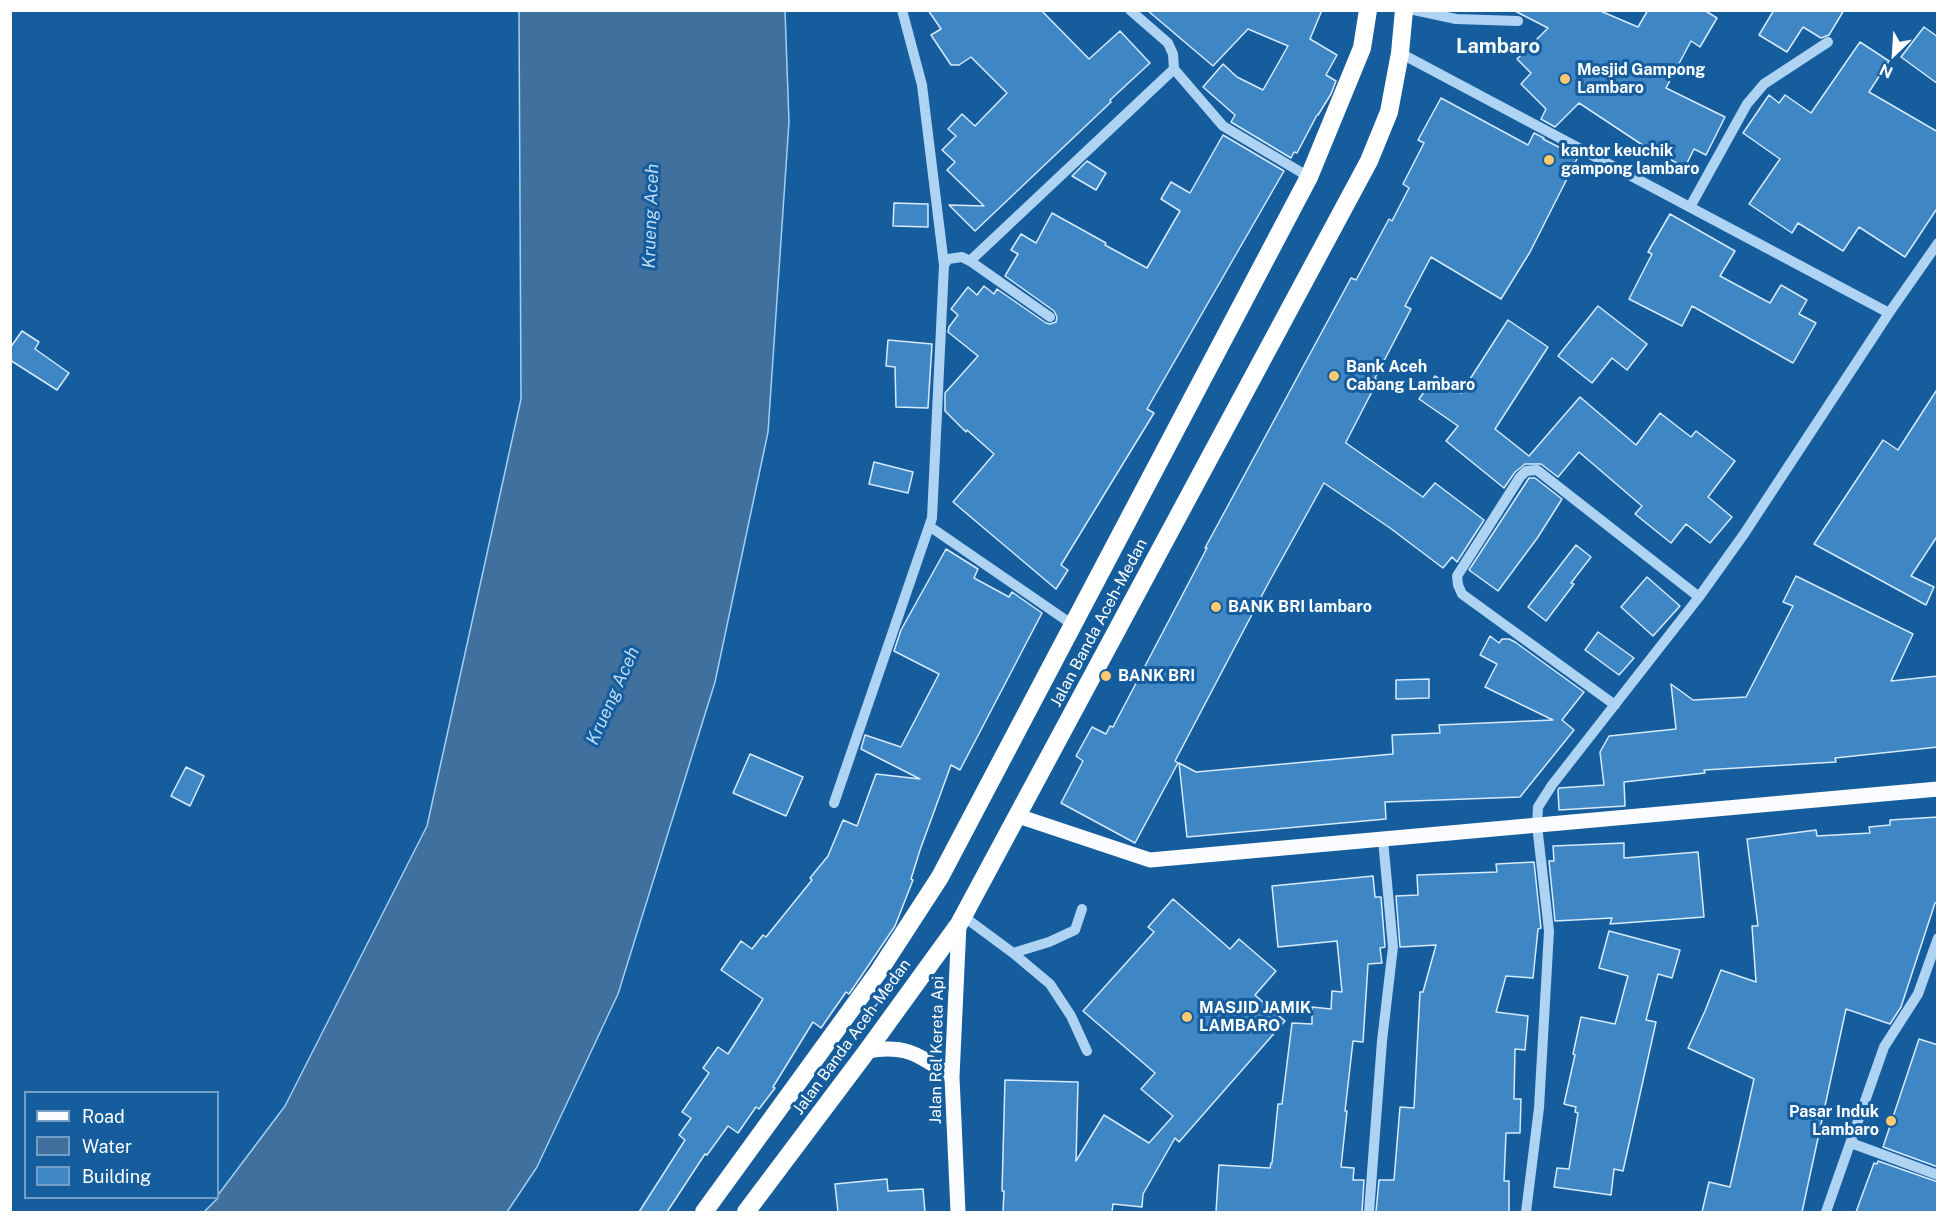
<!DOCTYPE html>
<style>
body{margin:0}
#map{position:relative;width:1948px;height:1223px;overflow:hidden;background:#165d9e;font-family:"Public Sans",sans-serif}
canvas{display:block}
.frame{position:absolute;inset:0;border:12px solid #fff;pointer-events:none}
.legend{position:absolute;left:24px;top:1091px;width:195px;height:108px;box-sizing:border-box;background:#165d9e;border:2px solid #739ec5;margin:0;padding:8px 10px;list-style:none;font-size:18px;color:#fff}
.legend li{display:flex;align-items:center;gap:12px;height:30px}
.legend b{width:30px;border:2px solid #739ec5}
.north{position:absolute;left:1864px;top:24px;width:60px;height:60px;-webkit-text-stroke:4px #165d9e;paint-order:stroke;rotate:205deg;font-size:16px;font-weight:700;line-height:24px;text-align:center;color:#fff}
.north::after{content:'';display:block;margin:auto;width:21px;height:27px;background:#fff;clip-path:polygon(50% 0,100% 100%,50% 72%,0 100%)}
</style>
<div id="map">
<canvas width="1948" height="1223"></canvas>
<div class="frame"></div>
<ul class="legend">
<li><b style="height:8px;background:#fafcff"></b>Road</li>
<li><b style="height:16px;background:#3f709e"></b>Water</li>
<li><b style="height:16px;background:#3f86c4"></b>Building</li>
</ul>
<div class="north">N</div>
</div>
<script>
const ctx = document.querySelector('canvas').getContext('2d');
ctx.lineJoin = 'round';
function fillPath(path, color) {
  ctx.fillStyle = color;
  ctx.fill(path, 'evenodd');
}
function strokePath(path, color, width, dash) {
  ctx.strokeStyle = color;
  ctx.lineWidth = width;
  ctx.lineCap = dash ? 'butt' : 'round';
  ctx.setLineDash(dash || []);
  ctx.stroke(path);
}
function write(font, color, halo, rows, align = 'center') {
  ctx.font = font + ' "Public Sans",sans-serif';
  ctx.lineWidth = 6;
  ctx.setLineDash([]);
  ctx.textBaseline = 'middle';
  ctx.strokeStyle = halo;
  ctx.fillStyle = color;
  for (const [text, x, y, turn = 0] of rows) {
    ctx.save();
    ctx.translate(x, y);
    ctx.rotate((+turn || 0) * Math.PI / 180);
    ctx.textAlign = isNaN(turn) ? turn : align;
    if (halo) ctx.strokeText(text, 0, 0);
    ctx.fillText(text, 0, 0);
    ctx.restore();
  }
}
const water = new Path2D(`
 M519,11H785L789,122L768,432L715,682L618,994L537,1167L507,1212H204L218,1198V1195L285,1106L427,826L521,399Z`);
fillPath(water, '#3f709e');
strokePath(water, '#a1cff5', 1.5);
const building = new Path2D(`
 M928,10H1041L1089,59L1120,31L1150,63L1110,100L1111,102L975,231L949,205L984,206L947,170L955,162L942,150L956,136L948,129L962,114L975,126L1007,93L971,57L959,65H951L931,35L941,29Z
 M1147,10H1322L1310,39L1337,55L1326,75L1336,81L1331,94L1318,115H1317L1297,153L1294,152L1291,158L1231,122L1235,115L1203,87L1223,64L1237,77L1263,90L1288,46L1248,29L1213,66Z
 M1513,10H1598L1638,27L1648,10H1704L1717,18L1700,47L1691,41L1666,88L1725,117L1706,155L1694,149L1685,167L1647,148L1579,103L1555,127L1541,119L1546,109L1521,84L1531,73L1517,59L1548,28Z
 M1774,10H1844L1829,35L1821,38L1803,27L1787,52L1759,35Z
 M1924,27L1938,37V84L1901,57Z
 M1860,42L1889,61L1869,92L1938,132V207L1905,257L1859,227L1843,251L1798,223L1792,233L1749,204L1780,159L1743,133L1769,95L1779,103L1785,95L1811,113Z
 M1441,98L1528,145L1534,133L1544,138L1543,139L1578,157L1530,252L1501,299L1431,257L1405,306L1411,309L1375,378L1378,380L1346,442V443L1423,497L1435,483L1484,520L1457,562L1452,557L1443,568L1390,528L1324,483L1269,582L1175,761L1178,763L1135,843L1061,803L1083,761L1076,756L1092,727L1106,734L1110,726L1113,727L1207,548H1205L1351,278L1356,280L1389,219L1392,221L1409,188L1403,184L1424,143L1418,140Z
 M1223,135L1284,171L1147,409L1154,413L1061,565L1068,570L1056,589L953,502L994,454L967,430L966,432L945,411V393L978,356L948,332L949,327L958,315L951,309L968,287L977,295L984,286L994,294L997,289L1046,323L1050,324L1056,322L1057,317L1054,311L1005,276L1018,254L1011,250L1021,234L1036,243L1052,213L1106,243L1105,245L1147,268L1180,211L1161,199L1171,182L1190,193Z
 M1087,161L1106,173L1096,190L1072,176Z
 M894,203L928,204V227L893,226Z
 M1670,214L1735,251L1720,276L1770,303L1781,285L1807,300L1799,314L1816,323L1793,363L1692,306L1682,326L1629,299L1652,254L1648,252Z
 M1598,306L1647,344L1627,370L1612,358L1592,383L1558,356Z
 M1508,320L1548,347L1495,429L1529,456L1580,397L1636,445L1660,413L1691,437L1696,431L1735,461L1708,497L1732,517L1710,543L1686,524L1671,543L1635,514L1642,506L1579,452L1558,477L1541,464H1525L1515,472L1504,488L1446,441L1458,426L1419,399L1435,376L1461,393Z
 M22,331L39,342L35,349L69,373L57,390L10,360V348Z
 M888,340L932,344L928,408L896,407L895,367L886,366Z
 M1938,388V535L1911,576L1934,587L1926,605L1814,544L1883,440L1898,450Z
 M874,462L913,472L908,493L869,484Z
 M1529,478H1535L1562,499L1538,537L1498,591L1469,570Z
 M1576,545L1591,557L1571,583L1574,584L1546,621L1528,607Z
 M946,549L978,569L974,578L1009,597L1012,592L1042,613L960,770L951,765L920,850L911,879L913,880L895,926L864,972L849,994L846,992L821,1028L813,1022L773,1087L775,1088L759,1109L756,1107L738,1133L728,1126L707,1155L705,1154L667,1212H639L685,1140L679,1135L691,1118L682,1112L709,1073L703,1068L718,1047L728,1054L763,999L721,970L741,941L752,949L763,935L766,937L812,880L810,878L828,856L843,820L857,826L876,774L920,779L861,749L865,735L901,747L939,674L894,651L901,630Z
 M1796,576L1913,634L1891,681L1938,676V747L1835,758L1836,762L1704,770L1705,773L1624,782L1625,806L1559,810L1558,790L1559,788L1604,785L1600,752L1609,736L1676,729L1671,684L1693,700L1746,697L1793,606L1783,602Z
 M1647,577L1680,606L1653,636L1621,607Z
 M1598,632L1634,658L1619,675L1585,650Z
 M1490,636L1499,643L1502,639H1509L1515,642L1584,692L1562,720L1574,730L1520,797L1385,802L1386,819L1187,837L1179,763L1196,772L1393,754L1392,735L1440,733L1439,725L1553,720L1485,687L1497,664L1480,655Z
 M1429,679V698L1396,699V680Z
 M750,754L803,777L786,816L733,793Z
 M186,767L204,776L190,806L171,796Z
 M1938,817V903H1935L1901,1007L1890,1024L1846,1009L1802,1212H1702L1709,1182L1730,1187L1754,1079L1688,1048L1705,1011L1721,970L1756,982L1752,926H1758L1747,839L1816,830L1817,836L1870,833L1869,827L1890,825V820Z
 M1624,843V858L1698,852L1704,917L1610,924L1612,918L1555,921L1549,861H1554L1553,846Z
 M1534,862L1541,928L1538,929L1533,978L1506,976L1496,1012L1528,1016L1525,1050L1515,1049L1514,1099H1521L1520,1133H1506L1504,1181H1509V1212H1376L1379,1180H1394L1400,1107L1414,1108L1420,992H1423L1436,945L1400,947L1396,896L1418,895L1417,875L1497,872L1496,864Z
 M1373,876L1375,897H1381L1385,947L1380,948L1382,963L1368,964L1363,1042L1353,1041L1345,1111H1347L1341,1167L1354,1168L1353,1180H1364L1362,1212H1216L1219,1165L1270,1168L1271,1163H1272L1278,1104H1282L1292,1023L1312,1024V1007L1331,1009L1332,991L1342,992L1337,941L1278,947L1272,886Z
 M1173,899L1230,949L1239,939L1276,971L1255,995L1285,1021L1179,1142L1175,1138L1143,1194L1142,1207L1113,1204L1112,1212H1003L1004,1191H1002L1005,1080L1078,1082L1076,1161L1104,1115L1149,1143L1173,1116L1141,1089L1155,1073L1083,1011L1154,932L1148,927Z
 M1609,931L1680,950L1672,978L1658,974L1646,1020L1656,1022L1623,1171L1614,1169L1611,1195L1554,1187L1557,1168L1569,1169L1578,1113L1575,1112L1576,1107L1564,1104L1575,1055L1573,1054L1581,1017L1615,1024L1628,976L1599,968Z
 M1919,1039L1938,1045V1167L1883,1147Z
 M1878,1161L1938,1182V1212H1856L1874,1163L1877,1164Z
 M887,1179L888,1191L923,1189L925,1212H838L835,1184Z`);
fillPath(building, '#3f86c4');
strokePath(building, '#d6ebfd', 1.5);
strokePath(new Path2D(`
 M1414,10L1456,19L1518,21
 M1400,53L1889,313
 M1174,69L1223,126L1309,177
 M1690,207L1747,104L1764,84L1828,42
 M970,261L1174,69L1173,54L1168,43L1130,10
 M944,265L948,259L962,257L970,261L1050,317
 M929,526L1073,625
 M1615,705L1462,594L1458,585L1457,576L1520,477L1526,471L1537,470L1699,597
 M834,803L932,518L944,265L922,85L902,10
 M963,916L1013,953L1049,942L1075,930L1082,909
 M1013,953L1050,984L1071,1016L1087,1051
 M1851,1143L1938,1175
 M1369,1212L1382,1041L1393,947L1383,840
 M1526,1212L1539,1108L1549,931L1537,825L1538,807L1552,785L1699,597L1744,534L1889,313L1938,243
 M1826,1212L1884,1047L1918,994L1938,938`), '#aed3f3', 10);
strokePath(new Path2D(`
 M1018,816L1150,860L1938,789
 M867,1051C908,1044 920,1056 952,1077
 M958,1212L952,1077L959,924`), '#fafcff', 15);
strokePath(new Path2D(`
 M704,1212L879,971L940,877L1309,177L1362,48L1368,10
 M746,1212L867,1051L959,924L1369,161L1389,112L1400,53L1404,10`), '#fff', 18);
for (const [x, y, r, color] of [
 [1565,79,6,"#ffc970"],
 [1549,160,6,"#ffc970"],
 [1334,376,6,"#ffc970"],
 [1216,607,6,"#ffc970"],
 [1106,676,6,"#ffc970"],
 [1187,1017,6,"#ffc970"],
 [1891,1121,6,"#ffc970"]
]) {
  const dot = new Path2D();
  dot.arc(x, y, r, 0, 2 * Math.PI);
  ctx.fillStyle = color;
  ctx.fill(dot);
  strokePath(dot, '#165d9e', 2);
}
write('bold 16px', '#fff', '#165d9e', [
 ["Mesjid Gampong",1577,70],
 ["Lambaro",1577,88],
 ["kantor keuchik",1561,151],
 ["gampong lambaro",1561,169],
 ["Bank Aceh",1346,367],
 ["Cabang Lambaro",1346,385],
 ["BANK BRI lambaro",1228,607],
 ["BANK BRI",1118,676],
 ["MASJID JAMIK",1199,1008],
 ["LAMBARO",1199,1026],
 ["Pasar Induk",1879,1112,"right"],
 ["Lambaro",1879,1130,"right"]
], 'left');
write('16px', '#fff', '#165d9e', [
 ["Jalan Banda Aceh-Medan",1099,623,-62],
 ["Jalan Banda Aceh-Medan",852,1037,-54],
 ["Jalan Rel Kereta Api",937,1050,-89]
]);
write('italic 18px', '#bbddf9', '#165d9e', [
 ["Krueng Aceh",651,216,-88],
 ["Krueng Aceh",613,696,-66]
]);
write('bold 20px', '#fff', '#165d9e', [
 ["Lambaro",1498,47]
]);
</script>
